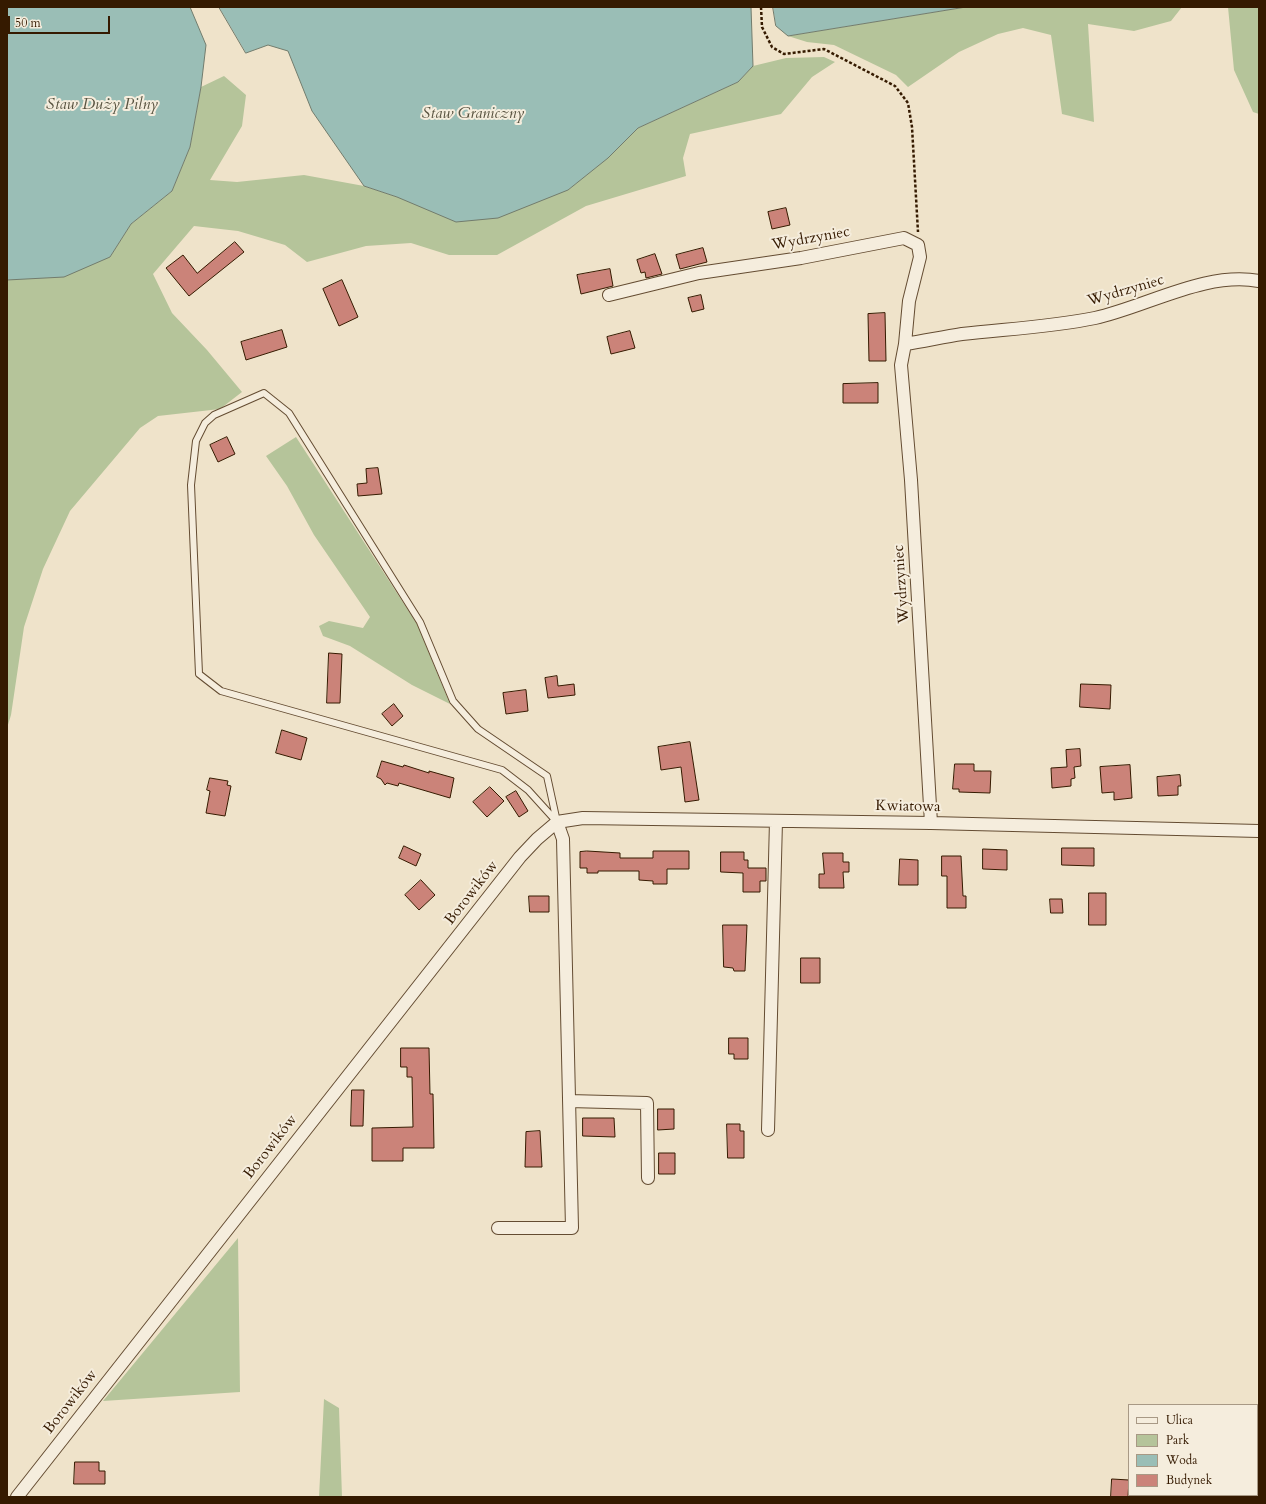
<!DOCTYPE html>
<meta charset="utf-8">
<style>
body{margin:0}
#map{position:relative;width:1266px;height:1504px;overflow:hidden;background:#efe3ca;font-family:Cardo,serif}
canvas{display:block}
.frame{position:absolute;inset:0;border:8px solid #351a00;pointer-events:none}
.legend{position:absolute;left:1128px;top:1404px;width:130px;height:92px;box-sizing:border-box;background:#f5eddd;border:1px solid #a89985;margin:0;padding:5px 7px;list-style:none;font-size:12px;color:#351a00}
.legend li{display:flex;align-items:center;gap:8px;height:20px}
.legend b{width:20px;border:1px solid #a89985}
.scale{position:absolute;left:8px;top:16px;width:102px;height:18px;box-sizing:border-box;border:2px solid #351a00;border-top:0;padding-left:5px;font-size:12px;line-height:14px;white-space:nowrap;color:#351a00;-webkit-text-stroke:3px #f5eddd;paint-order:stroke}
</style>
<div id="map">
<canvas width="1266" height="1504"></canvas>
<div class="frame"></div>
<ul class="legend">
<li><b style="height:5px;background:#f5eddd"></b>Ulica</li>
<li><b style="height:11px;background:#b5c49a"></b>Park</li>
<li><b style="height:11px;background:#9abeb6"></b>Woda</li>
<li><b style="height:11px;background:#cb8379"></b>Budynek</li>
</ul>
<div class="scale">50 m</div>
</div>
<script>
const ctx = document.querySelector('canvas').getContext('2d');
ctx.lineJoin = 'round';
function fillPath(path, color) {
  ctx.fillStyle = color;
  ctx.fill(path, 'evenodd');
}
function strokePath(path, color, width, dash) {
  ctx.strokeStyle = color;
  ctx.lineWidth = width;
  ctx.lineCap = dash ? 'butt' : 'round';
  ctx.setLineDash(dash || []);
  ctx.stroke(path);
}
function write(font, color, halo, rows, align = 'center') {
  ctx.font = font + ' Cardo,serif';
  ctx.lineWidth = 4;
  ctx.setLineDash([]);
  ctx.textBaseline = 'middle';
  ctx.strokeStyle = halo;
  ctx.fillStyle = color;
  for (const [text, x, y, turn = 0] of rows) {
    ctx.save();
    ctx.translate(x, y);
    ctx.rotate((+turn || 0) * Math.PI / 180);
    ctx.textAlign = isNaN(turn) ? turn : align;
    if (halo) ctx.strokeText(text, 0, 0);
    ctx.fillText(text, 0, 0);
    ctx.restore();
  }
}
fillPath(new Path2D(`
 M966,7H1182L1171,21L1134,31L1088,24L1094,122L1062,114L1051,35L1023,28L998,34L959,52L908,87L896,75L834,45L807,42L788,36Z
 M1228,7H1259V114L1253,112L1234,70Z
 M824,57L835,62L812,77L781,114L690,134L683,158L686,176L586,206L497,255H449L411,243L366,246L307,262L285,245L238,231L194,226L153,274L172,313L207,350L242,392L220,409L158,416L140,428L70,511L43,569L24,627L11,715L7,728V280L110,257L131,224L172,191L190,147L201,87L224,76L246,95L242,126L210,180L237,182L304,175L364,186L397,197L568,190L607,158L638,128L738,82L753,66L786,58Z
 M296,437L417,624L450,704L412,685L350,646L323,636L319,626L329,621L363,628L370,617L314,535L287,486L266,456Z
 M238,1238L240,1392L103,1401Z
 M324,1399L339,1408L342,1497H319Z`), '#b5c49a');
const water = new Path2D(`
 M7,7H190L206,45L201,87L190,147L172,191L131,224L110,257L64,277L7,280Z
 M219,7H751L753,66L738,82L638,128L608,158L568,190L498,218L456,222L397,197L364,186L312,111L288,51L268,45L246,53Z
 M773,7H966L788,36L776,26Z`);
fillPath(water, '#9abeb6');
strokePath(water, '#727c6d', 1);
const building = new Path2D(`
 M786,208L790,225L772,229L768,212Z
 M235,242L244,252L189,296L166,268L183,255L197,273Z
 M703,248L707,262L680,269L676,255Z
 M655,254L662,274L646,278L645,272L641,273L637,260Z
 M610,269L613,286L581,294L577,275Z
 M342,280L358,317L339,326L323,289Z
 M701,295L704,309L692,312L688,298Z
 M885,313L886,361H869L868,314Z
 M282,330L287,347L246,360L241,342Z
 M630,331L635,348L611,354L607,337Z
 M878,383V403H843V384Z
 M227,437L235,454L218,462L210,445Z
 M378,468L382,494L358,496L357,484L367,483L366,469Z
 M329,653L342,654L340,703H327Z
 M557,676L558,686L574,684L575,695L548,698L545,678Z
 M1081,684L1111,685L1110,709L1080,707Z
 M526,690L528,711L506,714L503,693Z
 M394,704L403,716L392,726L382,714Z
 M282,730L307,738L301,760L276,753Z
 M690,742L699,800L685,802L681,767L661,770L658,747Z
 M1080,749L1081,766L1074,767L1075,778L1071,779V786L1052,788L1051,768L1067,767L1066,750Z
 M382,761L403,767L404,765L429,773V771L454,778L450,798L399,783L398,786L387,783L385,785L381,779L377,777Z
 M955,764H974V771H991L990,793L959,792V789H953Z
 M1130,765L1132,798L1114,800V792L1102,793L1100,767Z
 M1180,775L1181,786H1178V795L1158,796L1157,777Z
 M210,778L228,781L227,785L231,786L225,816L206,813L210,791L207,790Z
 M490,787L504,801L487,817L473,802Z
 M516,791L528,811L519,817L506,797Z
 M404,846L421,854L416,866L399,858Z
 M1062,848H1094V866L1062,865Z
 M983,849L1007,850V870L983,869Z
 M587,851L620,853V858H653V851H689V869H667V884H653V881L639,880V871H598V873H587V868H580V852Z
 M721,852H744V860H748V868H766V881H760V892H743V873L721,872Z
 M823,853H843V862H849V872H843L844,888H819V874H824Z
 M942,856H961L963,896H966V908H947V876H942Z
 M900,859L918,860V885H899Z
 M421,880L435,895L419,910L405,895Z
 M1089,893H1106V925H1089Z
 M529,896H549V912H530Z
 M1050,899H1062L1063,913H1051Z
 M723,925H747L745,971H734L733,968L724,967Z
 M801,958H820V983H801Z
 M729,1038H748V1059H734V1054H729Z
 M401,1048H429L430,1094H433L434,1148H403V1161H372V1128L413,1127L412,1077H407V1067H401Z
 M352,1090H364L363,1126H351Z
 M658,1109H674V1129L658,1130Z
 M583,1118H614L615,1137L583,1136Z
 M727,1124H740V1131H744V1158H728Z
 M540,1131L542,1167H525L526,1132Z
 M659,1153H675V1174H659Z
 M75,1462H99V1471H105V1484H74Z
 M1112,1479L1129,1480L1128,1497H1111Z`);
fillPath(building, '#cb8379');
strokePath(building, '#351a00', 1);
const lane = new Path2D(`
 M264,393L289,413L420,622L453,701L478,729L547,776L557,822L528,790L502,770L221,691L199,674L191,485L196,441L205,423L214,415Z`);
const street = new Path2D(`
 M609,295L699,273L801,258L904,238L918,245L920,257L909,301L905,344
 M931,823L911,480L901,365L905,344C924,341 943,337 962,334C1006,329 1051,327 1095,318C1148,306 1206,271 1259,281
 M569,1101L647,1103L648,1178
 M768,1130L776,821
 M498,1228H572L563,839L557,822
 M17,1497L520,857L537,839L557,822L583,818L931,823L1259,831`);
strokePath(lane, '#644c32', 8);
strokePath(street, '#644c32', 14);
strokePath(new Path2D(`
 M761,7L762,27L772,47L784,54L824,49L895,86L908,103L912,127L918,232`), '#351a00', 2.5, [3, 2]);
strokePath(lane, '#f5eddd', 6);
strokePath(street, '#f5eddd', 12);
write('15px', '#351a00', '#f5eddd', [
 ["Wydrzyniec",811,239,-10],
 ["Wydrzyniec",1126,291,-16],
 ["Wydrzyniec",902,584,-94],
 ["Kwiatowa",908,807,1],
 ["Borowików",472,893,-52],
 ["Borowików",271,1147,-52],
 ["Borowików",71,1402,-52]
]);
write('italic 16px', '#585340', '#f5eddd', [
 ["Staw Duży Pilny",102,105],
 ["Staw Graniczny",473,114]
]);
</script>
